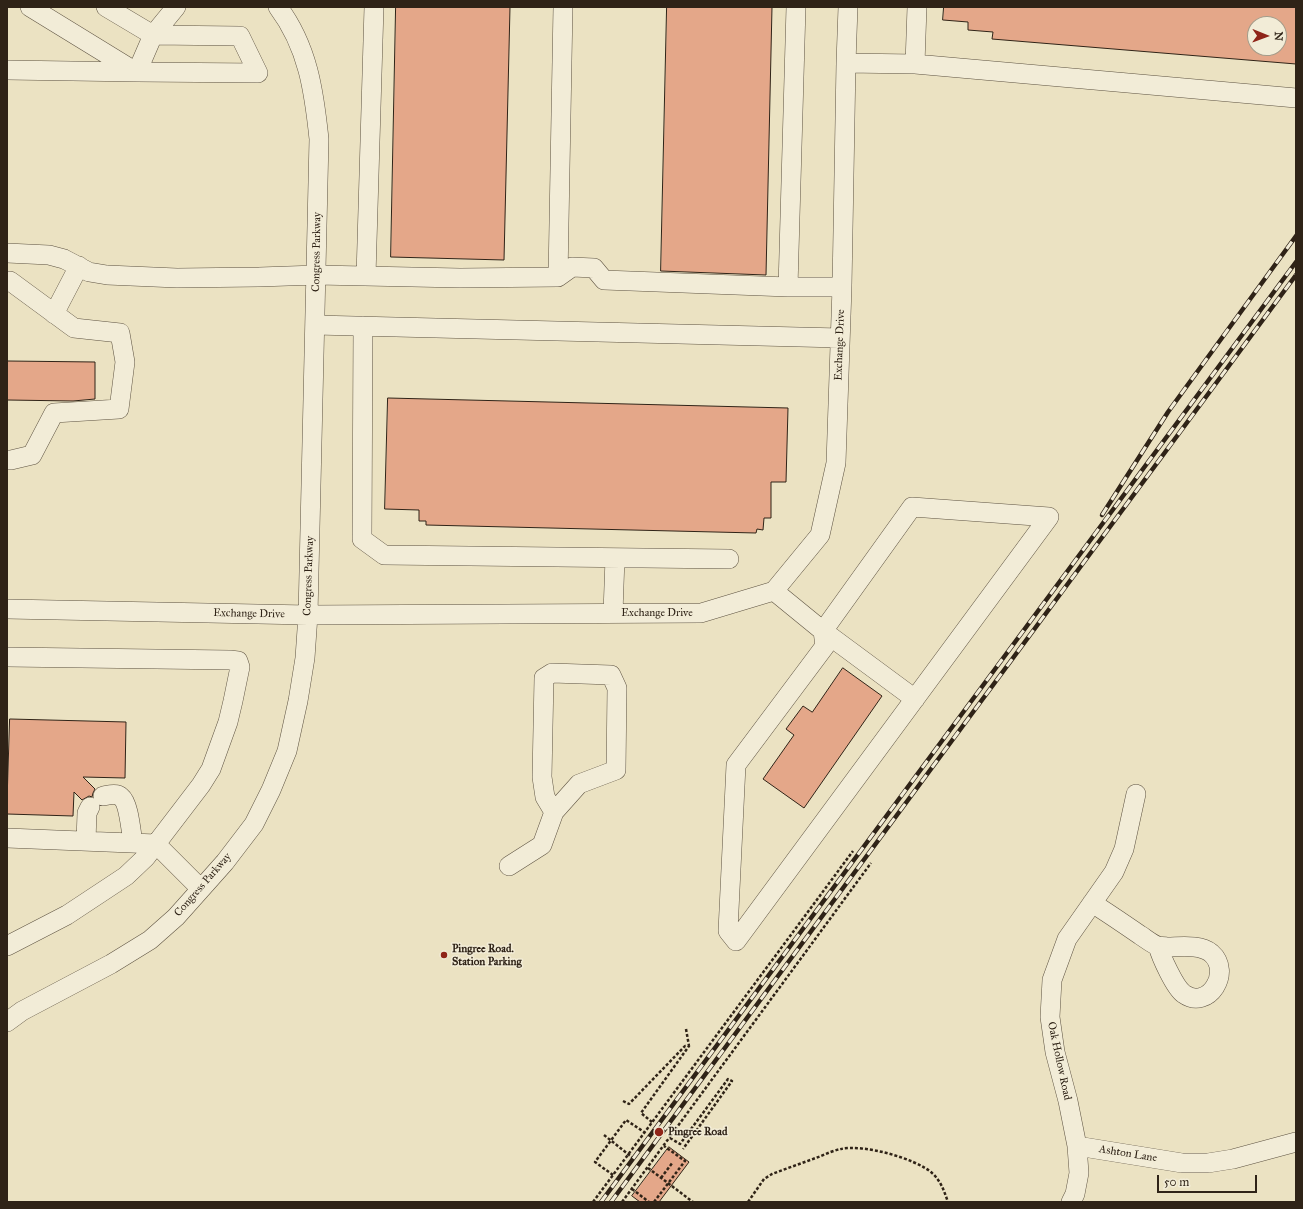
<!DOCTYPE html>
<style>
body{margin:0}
#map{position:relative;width:1303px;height:1209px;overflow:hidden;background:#ebe2c2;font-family:"IM FELL Great Primer",serif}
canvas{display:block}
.frame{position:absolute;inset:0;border:8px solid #2f2317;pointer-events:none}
.north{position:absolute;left:1247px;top:16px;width:40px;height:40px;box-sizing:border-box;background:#f2ecd7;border:1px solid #a49c8a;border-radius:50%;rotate:91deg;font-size:11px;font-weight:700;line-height:16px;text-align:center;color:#2f2317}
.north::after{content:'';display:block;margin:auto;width:14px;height:18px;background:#8f2418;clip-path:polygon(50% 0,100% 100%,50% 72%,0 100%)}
.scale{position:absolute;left:1157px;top:1175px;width:100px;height:18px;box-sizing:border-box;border:2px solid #2f2317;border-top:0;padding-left:5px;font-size:12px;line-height:14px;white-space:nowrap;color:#2f2317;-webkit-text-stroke:3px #f2ecd7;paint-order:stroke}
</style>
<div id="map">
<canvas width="1303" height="1209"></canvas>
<div class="frame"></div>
<div class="north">N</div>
<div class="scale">50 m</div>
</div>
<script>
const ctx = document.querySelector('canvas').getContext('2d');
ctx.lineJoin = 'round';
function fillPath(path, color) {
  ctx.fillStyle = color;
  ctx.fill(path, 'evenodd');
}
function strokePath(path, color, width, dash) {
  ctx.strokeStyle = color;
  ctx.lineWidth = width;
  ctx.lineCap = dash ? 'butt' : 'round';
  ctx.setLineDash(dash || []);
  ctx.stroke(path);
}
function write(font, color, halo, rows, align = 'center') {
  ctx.font = font + ' "IM FELL Great Primer",serif';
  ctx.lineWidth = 3;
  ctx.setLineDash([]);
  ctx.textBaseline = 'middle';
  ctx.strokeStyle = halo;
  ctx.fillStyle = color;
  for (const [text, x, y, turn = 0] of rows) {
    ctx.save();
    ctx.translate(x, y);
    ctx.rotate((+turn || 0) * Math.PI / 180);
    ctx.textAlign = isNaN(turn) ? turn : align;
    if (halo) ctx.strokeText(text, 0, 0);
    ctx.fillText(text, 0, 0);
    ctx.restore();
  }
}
const building = new Path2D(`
 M396,7H510L504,260L391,257Z
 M667,7H772L766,275L661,271Z
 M944,7H1296V64L992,39L993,32L968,30V22L943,20ZM1255,24H1279V48H1255Z
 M7,361L95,362V399L73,401L7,400Z
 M388,398L788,408L786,482H771V518H764L763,530L757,529L756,533L426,525V521H419V510L385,509Z
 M843,668L882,696L804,808L763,779L794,735L786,729L803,706L812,712Z
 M10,719L126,722L125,778L83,777L95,789L93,793L92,797L89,796L82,800L74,792L73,816L7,814Z
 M669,1147L689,1162L659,1202H640L632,1196Z`);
fillPath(building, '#e4a789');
strokePath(building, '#2f2317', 1);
const minor = new Path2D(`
 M30,7L136,72
 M106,7L153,35L240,36L258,73L137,72L153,35L176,7
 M796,7L788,287H842
 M846,63L915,64L1296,98
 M915,64L917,7
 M7,70L137,72
 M7,253L49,255L64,259L89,272L107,275L177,278L259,277L317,275L460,278L558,277L572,267L594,268L604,280L788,287
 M366,276L374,7
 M558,277L563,7
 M7,281H10L74,328L120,333L125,362L119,409L54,413L32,455L11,460H7
 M54,314L79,266
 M315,325L840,338
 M363,326L362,539L384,555L729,559
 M774,591L823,631L912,507L1049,517L736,941L728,931L736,765L825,646L823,631
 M7,609L308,615L701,613L774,591L820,535L836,463L842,287L846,63L848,7
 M613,613L615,558
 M823,631L915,699
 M7,657L230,660L238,661L240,667L233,701L228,722L211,769L201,785L146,857L126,876L67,915L7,946
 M103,796C109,795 117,793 121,797C129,803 131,832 133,843
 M7,838L156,844L201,889
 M86,841L87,813L90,807
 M509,866L542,845L554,812L545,797L542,777L544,678L552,673L611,675L617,688L616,770L579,784L554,812
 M1092,903C1108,913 1124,924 1140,935C1145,938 1152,944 1158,946C1160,947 1164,946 1167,947C1180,947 1200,944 1211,953C1233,972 1208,1011 1184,994C1175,988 1161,957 1158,946
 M7,1022L22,1011L111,964L150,940L176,917L201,889L225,862L254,824L271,790L287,751L298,701L305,658L308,615L319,139C314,91 308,47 278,7
 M1077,1146L1182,1163H1208L1233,1159L1296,1142
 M1071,1202L1075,1194L1079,1173L1077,1146L1068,1101L1055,1052L1050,1017L1052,980L1067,939L1114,872L1124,849L1136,794`);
strokePath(minor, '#5e5342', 20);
strokePath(new Path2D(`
 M686,1029L689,1046
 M623,1101L629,1104L685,1046H689L641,1113L652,1122
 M604,1135L633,1158
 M670,1138L680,1144L728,1079L732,1081L683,1149
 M648,1168L693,1202
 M613,1175L595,1162L626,1120L644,1132
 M661,1178L673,1162
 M632,1189L649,1202
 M593,1202L853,851
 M622,1202L871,863
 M654,1202L685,1161L664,1146
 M748,1202L764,1179L772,1174C788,1168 805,1162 821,1156C828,1153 835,1150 841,1149C863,1144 915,1158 932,1173C941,1181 944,1191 948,1202`), '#2f2317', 2.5, [3, 2]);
strokePath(minor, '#f2ecd7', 19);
const rail = new Path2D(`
 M1102,515L1168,412L1296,236
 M601,1202L1296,262
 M611,1202L1296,275`);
strokePath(rail, '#2f2317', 4.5);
strokePath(rail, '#f2ecd7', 3, [9]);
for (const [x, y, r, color] of [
 [444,955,4,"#8f2418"],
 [659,1132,5,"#8f2418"]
]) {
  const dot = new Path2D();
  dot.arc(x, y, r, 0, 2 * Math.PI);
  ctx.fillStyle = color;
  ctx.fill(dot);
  strokePath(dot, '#f2ecd7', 1.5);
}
write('11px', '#2f2317', '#f2ecd7', [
 ["Congress Parkway",317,252,-89],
 ["Exchange Drive",840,345,-88],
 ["Congress Parkway",309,576,-88],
 ["Exchange Drive",657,613],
 ["Exchange Drive",249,614,1],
 ["Congress Parkway",203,885,-49],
 ["Oak Hollow Road",1059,1061,78],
 ["Ashton Lane",1128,1154,9]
]);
write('bold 11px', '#2f2317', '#f2ecd7', [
 ["Pingree Road.",452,949],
 ["Station Parking",452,962],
 ["Pingree Road",668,1132]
], 'left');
</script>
